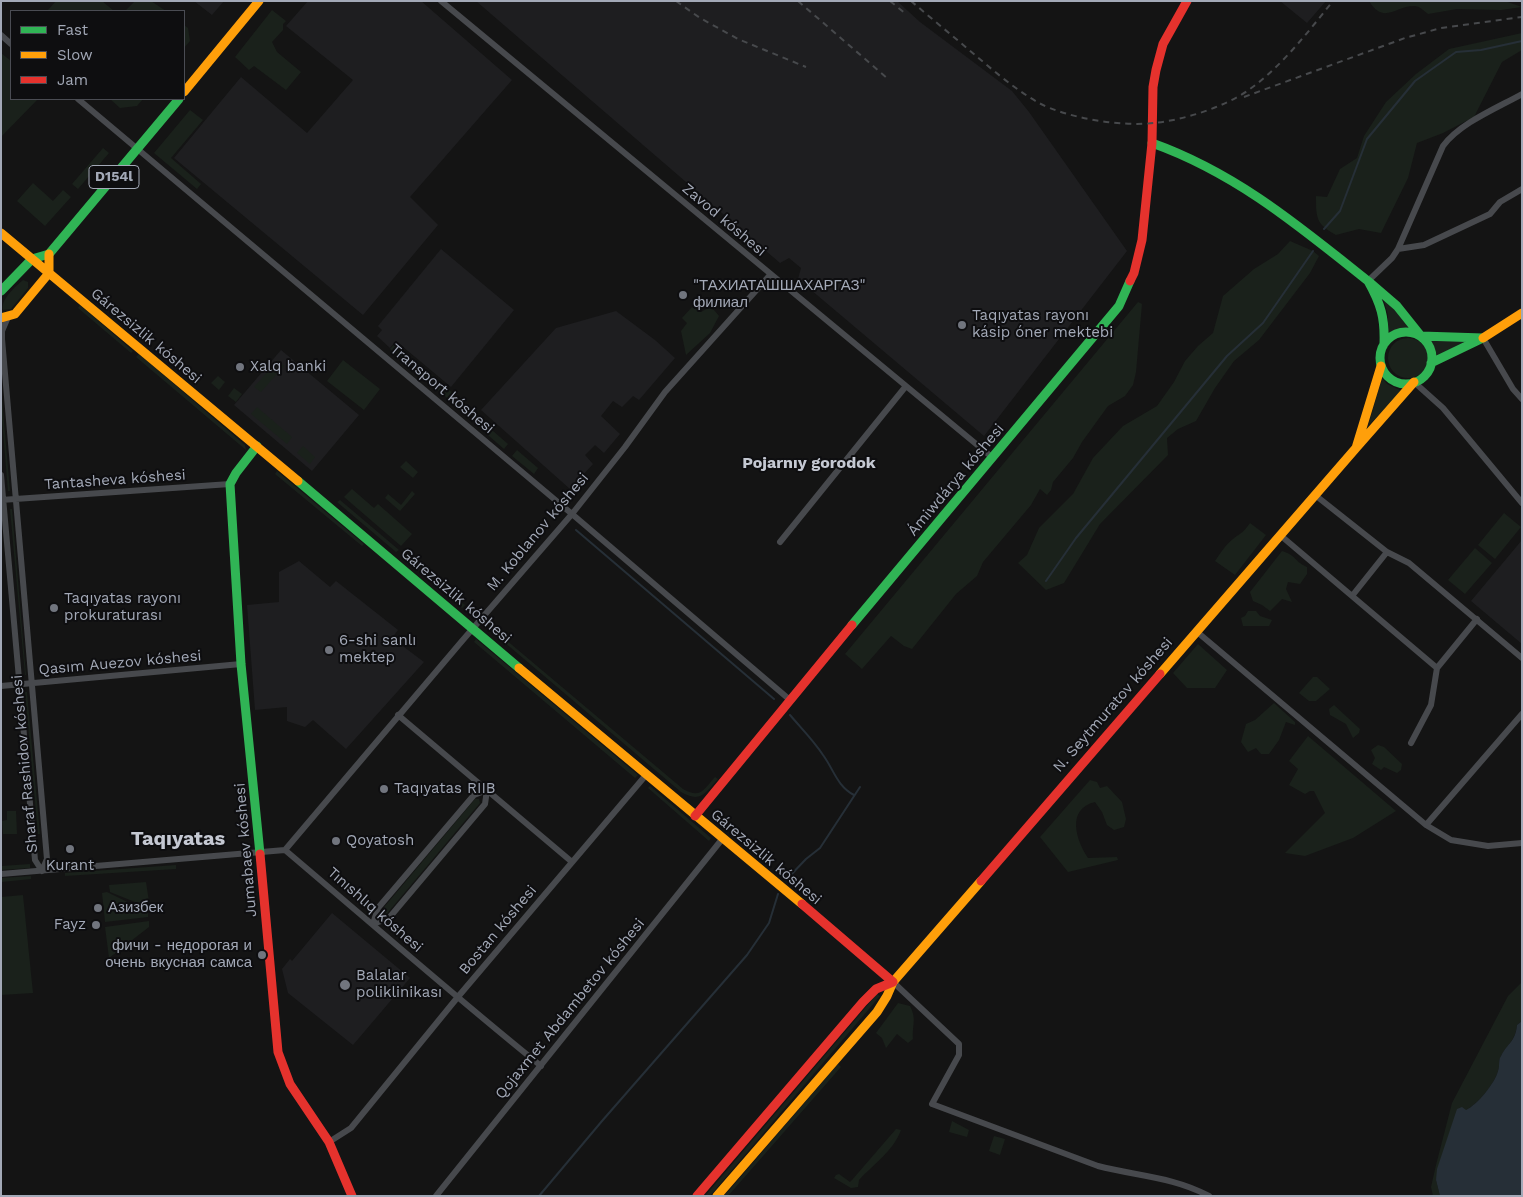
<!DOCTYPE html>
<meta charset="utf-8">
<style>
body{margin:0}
#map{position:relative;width:1523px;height:1197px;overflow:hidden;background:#141414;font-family:"Work Sans",sans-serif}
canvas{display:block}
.frame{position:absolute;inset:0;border:2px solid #a3a9b7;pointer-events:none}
.legend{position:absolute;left:10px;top:10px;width:175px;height:90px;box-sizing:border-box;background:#0e0e10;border:1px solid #4a4c53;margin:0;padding:6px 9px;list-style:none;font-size:15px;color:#a3a9b7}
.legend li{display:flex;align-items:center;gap:10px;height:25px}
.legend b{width:25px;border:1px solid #4a4c53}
</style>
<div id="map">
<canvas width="1523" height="1197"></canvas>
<div class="frame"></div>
<ul class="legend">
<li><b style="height:6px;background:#30b455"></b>Fast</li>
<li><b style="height:6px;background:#ff9f0a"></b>Slow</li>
<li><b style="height:6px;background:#e5322d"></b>Jam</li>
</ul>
</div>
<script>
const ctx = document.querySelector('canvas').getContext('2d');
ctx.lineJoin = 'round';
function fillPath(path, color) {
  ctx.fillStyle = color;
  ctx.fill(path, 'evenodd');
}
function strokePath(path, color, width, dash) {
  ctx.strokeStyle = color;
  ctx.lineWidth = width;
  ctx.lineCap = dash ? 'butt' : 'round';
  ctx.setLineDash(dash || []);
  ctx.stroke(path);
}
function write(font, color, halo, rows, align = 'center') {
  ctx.font = font + ' "Work Sans",sans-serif';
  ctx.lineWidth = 4;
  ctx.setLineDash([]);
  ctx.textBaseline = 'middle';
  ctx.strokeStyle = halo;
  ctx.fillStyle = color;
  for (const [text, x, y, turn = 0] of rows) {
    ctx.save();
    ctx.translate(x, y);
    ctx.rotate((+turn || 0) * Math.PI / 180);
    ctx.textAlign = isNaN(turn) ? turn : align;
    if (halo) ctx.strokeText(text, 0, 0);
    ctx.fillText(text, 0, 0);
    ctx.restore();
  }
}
fillPath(new Path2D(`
 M194,1H224L212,15Z
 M308,1H421L512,80L410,197L438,225L363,315L174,158L241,77L307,133L353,80L286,26Z
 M476,1H897L920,22L1012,91L1029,112L1127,251L984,436L798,279L801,268L789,258L780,263Z
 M1280,1H1326L1307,23Z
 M441,249L514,310L451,387L396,341L390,348L377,336L382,330L378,326Z
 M616,311L655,340L675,358L639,400L633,396L622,407L613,401L601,416L620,434L604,453L595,445L585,455L593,464L570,489L481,410L556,328Z
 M281,350L359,415L312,471L234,405Z
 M1522,540V644L1471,601Z
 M299,561L330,587L336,581L393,626L398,630L392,638L424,662L346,749L313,720L305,727L287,721V707L255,710L247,605L279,602V572Z
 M332,913L410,978L353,1045L288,993L282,969L290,959L292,961Z`), '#1e1e20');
fillPath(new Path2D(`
 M56,1H102L114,11H47Z
 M135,1H151L166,11H125Z
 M1369,1H1505L1522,7L1501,10L1457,9L1428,14C1424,11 1420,6 1414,6C1395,6 1384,25 1369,1Z
 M272,10L286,21L283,24V30L272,42L277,52L301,72L286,90L254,66L249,70L235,57Z
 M184,25L188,28L190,41L184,48Z
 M1522,33V50L1502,62L1474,117L1443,133L1417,143L1408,178L1381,233L1359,229L1336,235C1316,224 1316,218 1316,196L1327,197L1340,169L1357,158L1364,136L1386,102L1416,74L1449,49Z
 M1,53L11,61V99H38L1,137Z
 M110,99H143L137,106L120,108Z
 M190,110L203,120L171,158L201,184L197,189L154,153Z
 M103,148L109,153L78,189L72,184Z
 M33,183L53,201L63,190L71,197L45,226L17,201Z
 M1290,241L1313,251L1319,256L1310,273L1259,340L1234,361L1215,388L1196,421L1178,429L1167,438L1168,455L1100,524L1064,583L1046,590L1018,563L1027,555L1039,528L1073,494L1093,458L1123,426L1157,406L1174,382L1185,361L1198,346L1213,333L1223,296L1254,269L1278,254Z
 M23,280L28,282V288L11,309L3,310C0,300 16,286 23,280Z
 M1383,298L1394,308L1411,328H1401L1388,333V315Z
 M1138,302L1142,304L1136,372L1133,385L1125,396L1108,406L1082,442L1073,458L1053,482L1051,490L1047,495L1040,489L1031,505L983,562L977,576L956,594L912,649L904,646L891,636L862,669L845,654Z
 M80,305L133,351L131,353L78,308Z
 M692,307L701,312L708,308L714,310L719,316L710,333L686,355L681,331L687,323L682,318Z
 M1388 358a20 20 0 1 1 40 0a20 20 0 1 1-40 0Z
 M1429,339L1469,341L1435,359L1432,344Z
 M394,344L433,376L428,381L390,349Z
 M139,354L245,445L246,450L136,357Z
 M278,360L284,366L261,392L254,387Z
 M343,360L380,389L364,410L327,381Z
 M218,376L225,382L219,390L211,383Z
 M1382,378L1387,384L1402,391L1368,426Z
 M436,379L458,397L453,403L432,385Z
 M1,387L10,491H8L1,408Z
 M234,388L242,394L236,402L228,396Z
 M463,405L508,444L504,449L459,410Z
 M257,407L292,437L287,444L251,414Z
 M303,446L315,457L310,464L297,453Z
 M517,450L538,468L534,474L512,456Z
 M406,461L418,472L413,478L400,467Z
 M277,471L364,544L362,546L275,474Z
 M352,489L374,508L378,504L412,534L401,546L344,497Z
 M412,491L415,494L400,511L385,498L388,494L401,505Z
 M340,500L399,550L396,552L337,502Z
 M10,509H12L26,675H25Z
 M1504,513L1521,527L1495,559L1478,545Z
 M1250,523L1266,535L1235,575L1215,561C1220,554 1225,545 1233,539C1242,532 1243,533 1250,523Z
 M1475,548L1492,563L1465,594L1448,580Z
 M1282,551C1296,555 1295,562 1307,567V574L1300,584L1288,582L1286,589L1292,602L1282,599L1270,611L1262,605L1253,601L1250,592Z
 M406,555L465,605L462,608L403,557Z
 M1248,611H1256L1260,616L1272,620L1269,626H1243L1241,618L1245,616Z
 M486,623L683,789C701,799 703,790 715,777L718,779C704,794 701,803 681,792L484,625Z
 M476,639L638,775L635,778L474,642Z
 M1198,644L1227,670L1215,688H1187L1173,673Z
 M1313,677H1317L1330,689L1316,701H1309L1299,693Z
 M25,692H27L40,834H38Z
 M1274,703L1295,722V725L1286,722L1279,740L1269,754H1261L1256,748L1248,752L1241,742L1246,724L1255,720Z
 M1334,705L1360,729L1359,733L1353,738L1346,724L1330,715L1329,709Z
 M1308,736L1396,811L1353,838L1305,856L1285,853L1325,813L1314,791H1310L1305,794L1289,785L1298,769L1289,761Z
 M1378,745L1384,747L1402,764L1401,770L1397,773L1384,767L1381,770L1372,764L1375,758L1371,750Z
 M1090,780L1097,782L1100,788L1107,786L1122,802L1126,819L1124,827L1114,830L1107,825L1102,812L1095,802C1066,809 1076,840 1088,858L1117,857L1118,860L1068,872L1040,837Z
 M650,786L711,838L709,841L648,788Z
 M475,799H479L480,803L385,916H381L380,912Z
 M7,811H16L17,834H3L2,821L7,820Z
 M30,864V868L1,870V866Z
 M176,865V869L65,876V873Z
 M31,876V879L1,882V878Z
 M146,882L150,908L110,892L109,885Z
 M107,892L148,912V917L105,922L102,893Z
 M23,895L33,993L1,995V897Z
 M149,921V927L109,958L105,927Z
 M1522,982V1021L1517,1025C1515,1042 1508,1043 1501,1056C1498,1061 1500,1066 1498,1071C1495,1083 1477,1105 1466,1110L1436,1180L1440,1196H1433L1431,1187L1436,1165L1452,1103L1508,996Z
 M877,994L880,996L710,1196H705Z
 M898,1003L910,1006C917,1020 912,1024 913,1039L908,1043L897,1034L886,1048L882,1038L876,1033Z
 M838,1064L841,1067L728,1196H724Z
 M952,1121L969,1130L967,1137L949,1132Z
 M896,1129L901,1130C894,1150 873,1165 859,1180L858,1187L851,1188L834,1178L836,1175L839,1174L850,1182L852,1180Z
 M994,1136L1005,1139L1000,1155L989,1151Z`), '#1a211b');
fillPath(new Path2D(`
 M1522,1021V1196H1440L1436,1180L1437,1169L1457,1109L1462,1107L1466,1110C1477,1105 1495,1083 1498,1071C1500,1066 1498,1060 1501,1056C1508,1042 1515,1043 1517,1025Z`), '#262f37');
strokePath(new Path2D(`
 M1324,229L1340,211L1367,139L1415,81L1456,52L1481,50L1522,41
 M576,530L774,699
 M1046,581L1076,538L1227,356L1263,323L1313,251
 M790,715C801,728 814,741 823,755C834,770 837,786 854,795
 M786,880L806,859L820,848L860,787
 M539,1196L602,1121L747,955L769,923L778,894`), '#262f37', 2);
strokePath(new Path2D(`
 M441,1L993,458
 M1,35L11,44
 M78,99L572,514L790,700
 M1398,249L1424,245L1490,214L1500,202L1522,189
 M1368,281L1392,258L1398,249L1443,146C1460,123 1497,108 1522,94
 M8,317L2,331V339L47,859L42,871
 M1483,338L1513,389L1522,399
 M1414,382L1443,408L1522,503
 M1,475L35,860L42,871
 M1315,495L1387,552L1409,563L1522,658
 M1,500L230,484
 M1280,535L1437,668
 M780,542L906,386
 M1352,596L1387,552
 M1196,631L1426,825L1451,840L1488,846L1522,843
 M1,686L241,664
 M398,715L572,862
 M1411,743L1431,705L1437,668L1477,619
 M487,790L485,804L389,918L373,924L378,908L474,795Z
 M1426,825L1522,714
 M285,850L462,641L572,514L625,447L665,392L770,275
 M285,850C370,922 454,996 541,1066
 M1,874L285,850
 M893,982L959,1044V1055L932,1104L1098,1166C1137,1176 1174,1177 1209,1196
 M329,1142L351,1128L457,998L646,775
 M436,1196L723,838`), '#47494d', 6);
strokePath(new Path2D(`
 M1152,143C1236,173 1299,226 1368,281
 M49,254L179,99
 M1,291L32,259L49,254
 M1380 358a26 26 0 1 1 52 0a26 26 0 1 1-52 0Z
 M1384,344C1385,318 1381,304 1368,281L1397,306L1421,336L1483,338L1431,363
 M257,446L236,473L230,484L241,664L260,854
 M298,481L519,668
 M852,625L1119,306L1130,281`), '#30b455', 9);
strokePath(new Path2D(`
 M184,92L259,1
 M1,233L298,481
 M1,318L15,314L49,273V254
 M1483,338L1522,313
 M1381,366L1356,448L1414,382
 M519,668L802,904
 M1160,674L1356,448
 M717,1196L877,1012L887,996L893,982L981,881`), '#ff9f0a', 9);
strokePath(new Path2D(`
 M1130,281L1134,273L1142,240L1152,143L1153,87L1156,70L1163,44L1187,1
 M695,816L852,625
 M260,854L278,1052L290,1084L329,1142L352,1196
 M981,881L1160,674
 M802,904L893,982
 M697,1196L863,1002L876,989L893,982`), '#e5322d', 9);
strokePath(new Path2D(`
 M676,1L700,18L738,39L806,67
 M798,1L887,78
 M890,1L906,14
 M911,1C932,19 954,37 975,55C995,72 1016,90 1039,103C1067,118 1122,127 1154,123C1184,120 1225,107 1250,89C1282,66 1308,32 1333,1
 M1244,97L1405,38L1441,28L1522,17`), '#47494c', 2, [6, 5]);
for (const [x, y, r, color] of [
 [683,295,5,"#71757e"],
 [962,325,5,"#71757e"],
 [240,367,5,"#71757e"],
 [54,608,5,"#71757e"],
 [329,650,5,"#71757e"],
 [384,789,5,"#71757e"],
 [336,841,5,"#71757e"],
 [70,849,5,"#71757e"],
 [98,908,5,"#71757e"],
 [96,925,5,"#71757e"],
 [262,955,5,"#71757e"],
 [345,985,6,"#71757e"]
]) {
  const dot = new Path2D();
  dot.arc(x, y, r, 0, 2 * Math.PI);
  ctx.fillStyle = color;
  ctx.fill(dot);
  strokePath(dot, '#0e0e10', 2);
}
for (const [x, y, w] of [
 [114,177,50]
]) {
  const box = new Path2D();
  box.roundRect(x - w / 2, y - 11.5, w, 23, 4);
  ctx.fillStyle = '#0e0e10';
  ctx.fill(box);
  strokePath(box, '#a3a9b7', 1);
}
write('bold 14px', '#a3a9b7', null, [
 ["D154l",114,177]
]);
write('15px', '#a3a9b7', '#0e0e10', [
 ["Zavod kóshesi",724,220,40],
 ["Gárezsizlik kóshesi",146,336,40],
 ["Transport kóshesi",442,389,40],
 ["Tantasheva kóshesi",115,480,-4],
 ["Ámiwdárya kóshesi",956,480,-50],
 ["M. Koblanov kóshesi",538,532,-50],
 ["Gárezsizlik kóshesi",456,596,40],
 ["Qasım Auezov kóshesi",120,663,-5],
 ["N. Seytmuratov kóshesi",1113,705,-49],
 ["Sharaf Rashidov kóshesi",25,764,-95],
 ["Jumabaev kóshesi",246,850,-95],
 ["Gárezsizlik kóshesi",766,857,40],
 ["Tınıshlıq kóshesi",375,910,41],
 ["Bostan kóshesi",498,930,-50],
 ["Qojaxmet Abdambetov kóshesi",570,1009,-51]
]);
write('15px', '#a3a9b7', '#0e0e10', [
 ["\"ТАХИАТАШШАХАРГАЗ\"",693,286],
 ["филиал",693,303],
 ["Taqıyatas rayonı",972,316],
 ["kásip óner mektebi",972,333],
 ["Xalq banki",250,367],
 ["Taqıyatas rayonı",64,599],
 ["prokuraturası",64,616],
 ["6-shi sanlı",339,641],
 ["mektep",339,658],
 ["Taqıyatas RIIB",394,789],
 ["Qoyatosh",346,841],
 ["Kurant",70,866,"center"],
 ["Азизбек",108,908],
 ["Fayz",86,925,"right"],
 ["фичи - недорогая и",252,946,"right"],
 ["очень вкусная самса",252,963,"right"],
 ["Balalar",356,976],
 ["poliklinikası",356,993]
], 'left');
write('bold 16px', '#c4c8d2', '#0e0e10', [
 ["Pojarnıy gorodok",809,463]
]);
write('bold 20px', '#c4c8d2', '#0e0e10', [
 ["Taqıyatas",178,839]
]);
</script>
